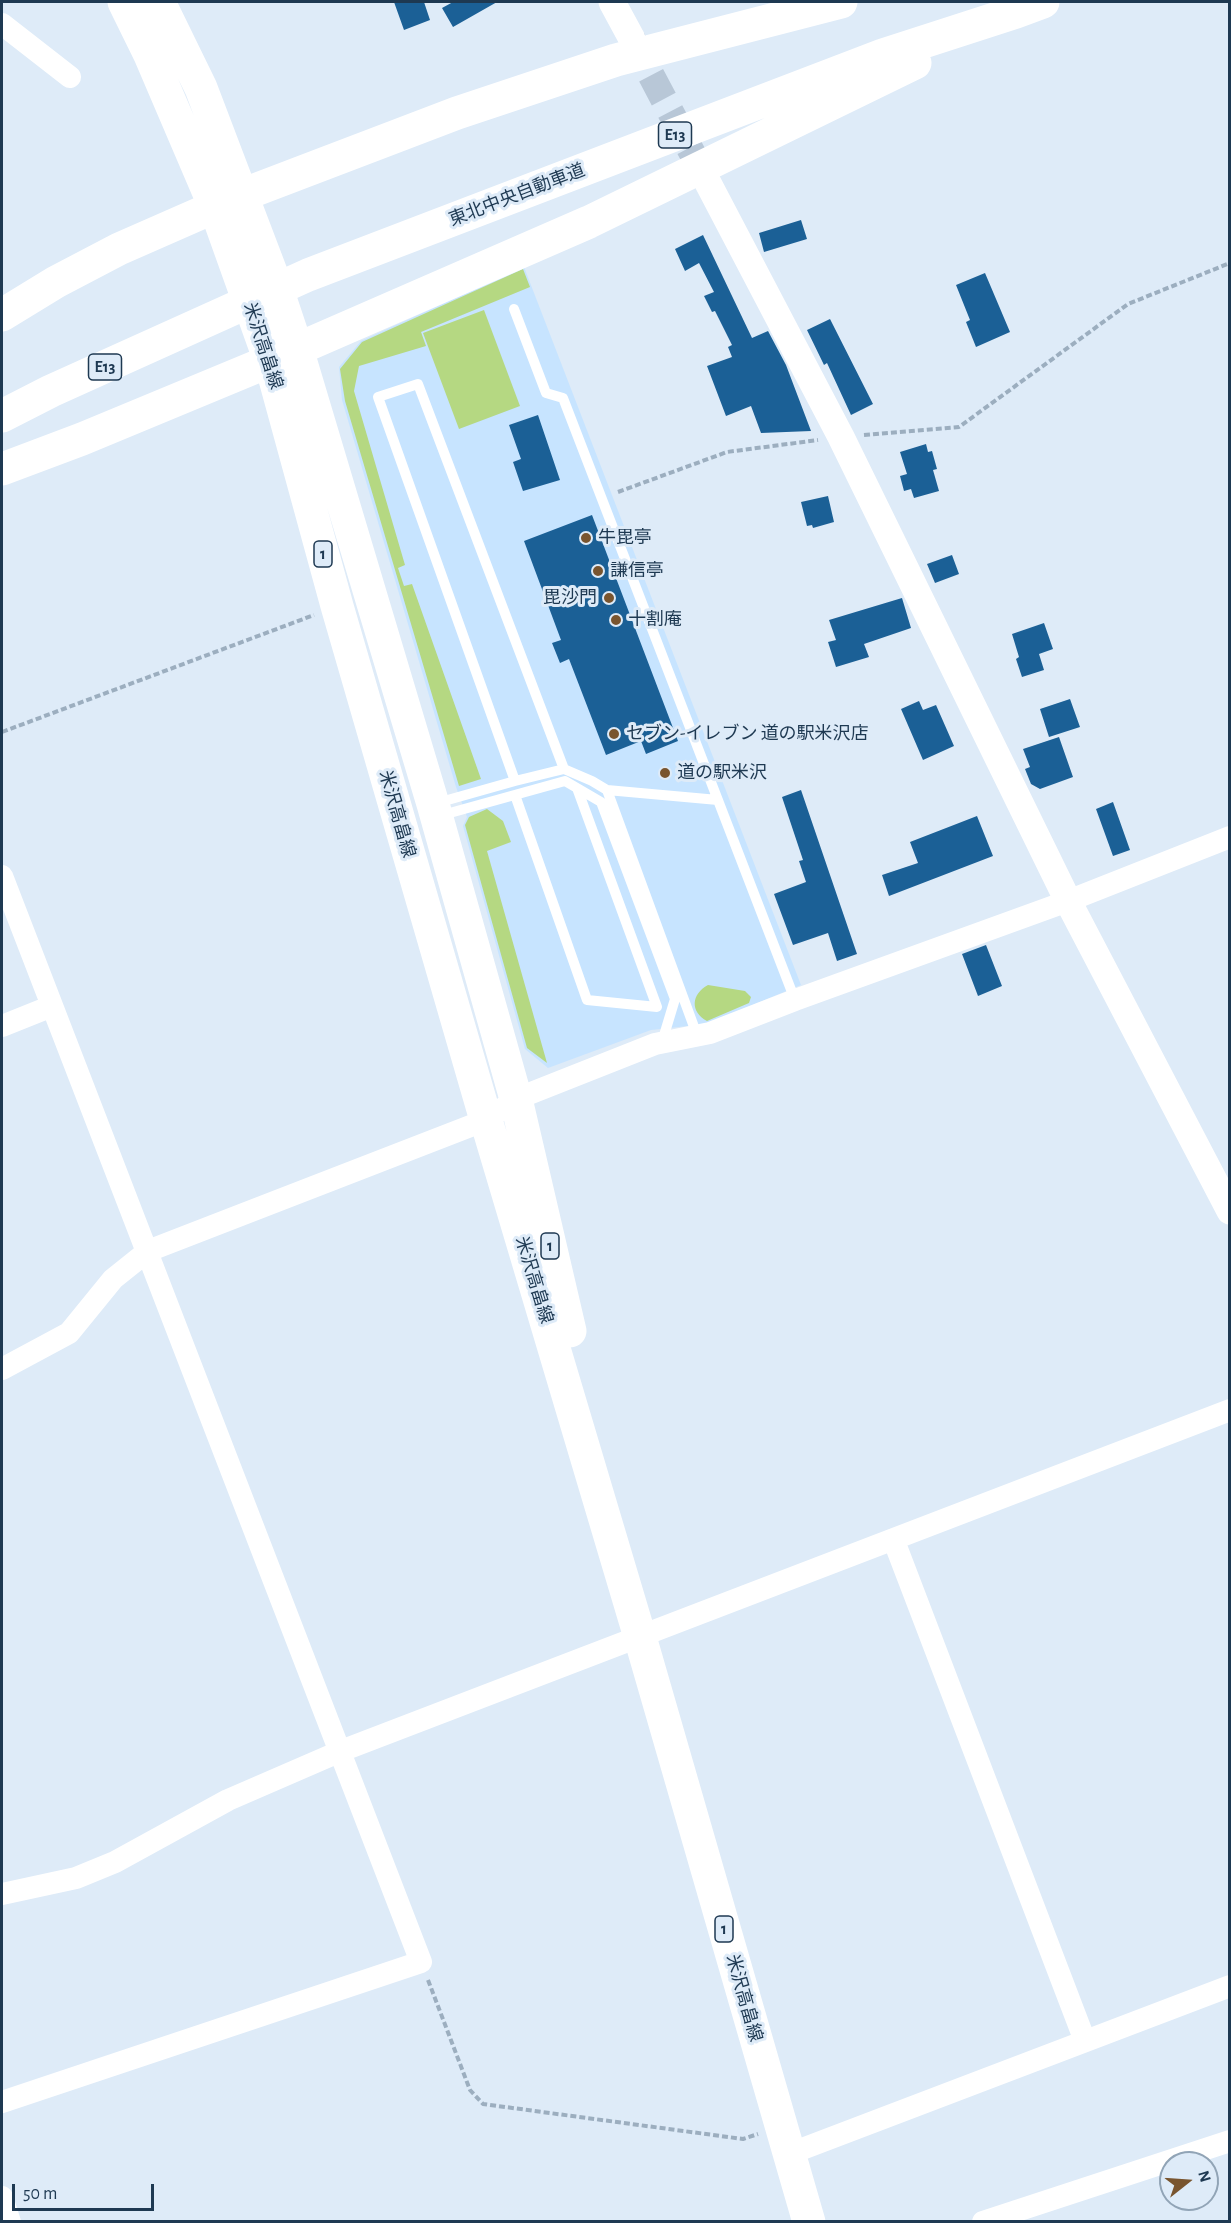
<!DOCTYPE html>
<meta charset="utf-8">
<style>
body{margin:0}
#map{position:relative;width:1231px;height:2223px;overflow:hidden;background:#deebf8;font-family:"Alegreya Sans",sans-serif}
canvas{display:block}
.frame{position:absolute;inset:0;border:3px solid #1e3952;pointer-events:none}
.north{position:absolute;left:1159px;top:2151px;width:60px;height:60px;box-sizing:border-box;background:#deebf8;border:2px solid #91a4b6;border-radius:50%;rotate:73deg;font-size:16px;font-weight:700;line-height:24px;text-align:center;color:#1e3952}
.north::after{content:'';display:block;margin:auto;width:21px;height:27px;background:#79552f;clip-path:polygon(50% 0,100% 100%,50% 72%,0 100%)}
.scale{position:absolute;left:12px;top:2184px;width:142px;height:27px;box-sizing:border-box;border:3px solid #1e3952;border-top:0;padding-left:8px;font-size:18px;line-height:21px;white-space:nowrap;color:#1e3952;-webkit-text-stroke:4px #deebf8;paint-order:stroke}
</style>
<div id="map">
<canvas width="1231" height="2223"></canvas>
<div class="frame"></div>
<div class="north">N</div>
<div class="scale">50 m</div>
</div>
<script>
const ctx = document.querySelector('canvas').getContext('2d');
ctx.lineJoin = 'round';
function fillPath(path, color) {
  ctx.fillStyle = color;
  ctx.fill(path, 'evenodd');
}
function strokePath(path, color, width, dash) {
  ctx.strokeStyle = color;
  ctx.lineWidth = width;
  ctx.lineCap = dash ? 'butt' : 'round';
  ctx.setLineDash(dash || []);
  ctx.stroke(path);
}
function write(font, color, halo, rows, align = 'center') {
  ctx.font = font + ' "Alegreya Sans","Noto Sans JP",sans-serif';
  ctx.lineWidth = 6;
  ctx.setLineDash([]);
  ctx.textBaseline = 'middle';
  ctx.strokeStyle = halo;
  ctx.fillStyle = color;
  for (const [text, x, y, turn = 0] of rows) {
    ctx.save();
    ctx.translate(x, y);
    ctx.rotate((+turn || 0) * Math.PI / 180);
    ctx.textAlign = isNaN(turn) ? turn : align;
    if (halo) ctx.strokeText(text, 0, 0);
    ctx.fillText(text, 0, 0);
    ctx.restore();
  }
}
fillPath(new Path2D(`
 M524,267L801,985L706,1024L651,1030L548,1068L525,1049L463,826L467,817L456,787L342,400L339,367L361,341Z`), '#c7e4ff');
fillPath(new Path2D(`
 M523,269L530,287L421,332L426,346L359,366L354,391L405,565L398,568L404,586L412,584L481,779L459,786L345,401L340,369L362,342Z
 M484,310L520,406L459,429L423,333Z
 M487,809L503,821L511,842L487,851L547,1063L527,1048L465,825L469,817Z
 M708,985L745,991L751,997L749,1003L707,1021C690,1012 691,994 708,985Z`), '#b5d882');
fillPath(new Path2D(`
 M394,2H424L430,20L404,30Z
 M453,2H497L453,27L442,8Z
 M801,220L807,239L764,252L759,233Z
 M703,235L752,338L768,331L786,365L811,431L761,433L751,406L726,416L707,366L732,357L728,347L732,345L715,311L712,312L704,296L714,292L699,263L685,271L675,249Z
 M985,273L1010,332L976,347L966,322L970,320L956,285Z
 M830,319L873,404L851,415L827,363L824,365L807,330Z
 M538,415L560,480L523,491L513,462L521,459L509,425Z
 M926,444L928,452L932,451L937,469L933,470L939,491L914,498L911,489L904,491L900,476L907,474L900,452Z
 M828,496L834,522L813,528L812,525L807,526L801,502Z
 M592,515L678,741L646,754L641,741L606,755L569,659L560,663L552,643L561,640L524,541Z
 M952,555L959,574L935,583L927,564Z
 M902,598L911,628L864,644L869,657L836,667L828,642L836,640L829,620Z
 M1044,623L1053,649L1039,654L1044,670L1022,677L1016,659L1019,657L1012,634Z
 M1070,699L1080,727L1049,737L1040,709Z
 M919,701L923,710L936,705L954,746L923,760L901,709Z
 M1059,737L1073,777L1040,789L1031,784L1025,769L1030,767L1023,749Z
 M801,790L857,954L837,961L828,933L793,945L774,894L806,882L799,861L803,860L782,797Z
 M1113,802L1130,850L1113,856L1096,809Z
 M977,816L993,856L889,896L882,875L918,863L910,842Z
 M986,945L1002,986L978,996L962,954Z`), '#1b6096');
strokePath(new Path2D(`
 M632,39L708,183`), '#b8c7d7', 27, [27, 14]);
strokePath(new Path2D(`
 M864,435L959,427L1128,304L1230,263
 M618,492L727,452L818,440
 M2,732L314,615
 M428,1980L470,2090L483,2104L743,2139L758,2134`), '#9caebf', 4, [6, 3]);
strokePath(new Path2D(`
 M514,309L546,393L563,398L795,1000
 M515,781L564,769L592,781L607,790L697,1035
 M607,790L718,800
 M515,795L587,1000L657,1007L577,788
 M437,803L515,781L378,397L418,384L564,769
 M439,816L565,781L601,802L675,999L662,1042`), '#fff', 10);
strokePath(new Path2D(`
 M2,24L70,77
 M2,876L421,1962L2,2102
 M2,1026L52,1006
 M2,1369L69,1333L113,1279L148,1251L486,1120L516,1099L655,1044L710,1033L795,1000L1068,901L1230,837
 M894,1541L1085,2041
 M2,1894L76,1878L115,1862L228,1800L341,1751L1230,1410
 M789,2154L1230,1986
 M2,2197L10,2222
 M983,2222L1230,2141`), '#fff', 22);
strokePath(new Path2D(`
 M612,2L632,39
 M708,183L841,437L1068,901L1230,1211`), '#fff', 27);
strokePath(new Path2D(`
 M124,2L150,55L215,207L270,361L337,606L486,1120L640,1637L809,2222
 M159,2L201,88L274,280L297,349L433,804L516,1099L570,1331`), '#fff', 33);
strokePath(new Path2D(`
 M2,315L56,282L119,249L242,195L457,113L616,60L841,2
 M2,416L51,391L308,275L883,55L1016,12L1043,2
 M2,469L82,439L270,361L589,222L915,63`), '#fff', 33);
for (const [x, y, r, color] of [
 [586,538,6,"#79552f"],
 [598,571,6,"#79552f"],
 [609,598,6,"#79552f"],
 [616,620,6,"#79552f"],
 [614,734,6,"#79552f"],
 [665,773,6,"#79552f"]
]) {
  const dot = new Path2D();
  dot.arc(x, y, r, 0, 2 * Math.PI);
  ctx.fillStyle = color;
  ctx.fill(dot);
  strokePath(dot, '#deebf8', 2);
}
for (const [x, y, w] of [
 [675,135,33],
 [105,367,33],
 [323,554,18],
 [550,1246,18],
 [724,1929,18]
]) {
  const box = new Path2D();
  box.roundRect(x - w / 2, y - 13, w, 26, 4.5);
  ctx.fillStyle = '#deebf8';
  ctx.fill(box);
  strokePath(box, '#1e3952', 1.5);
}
write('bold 16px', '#1e3952', null, [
 ["E13",675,135],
 ["E13",105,367],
 ["1",323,554],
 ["1",550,1246],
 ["1",724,1929]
]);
write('18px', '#1e3952', '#deebf8', [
 ["東北中央自動車道",517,195,-21],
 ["米沢高畠線",263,346,72],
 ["米沢高畠線",397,814,74],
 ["米沢高畠線",534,1280,73],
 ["米沢高畠線",744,1998,74]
]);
write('18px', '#1e3952', '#deebf8', [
 ["牛毘亭",598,538],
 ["謙信亭",610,571],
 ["毘沙門",597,598,"right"],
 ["十割庵",628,620],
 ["セブン-イレブン 道の駅米沢店",626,734],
 ["道の駅米沢",677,773]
], 'left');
</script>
